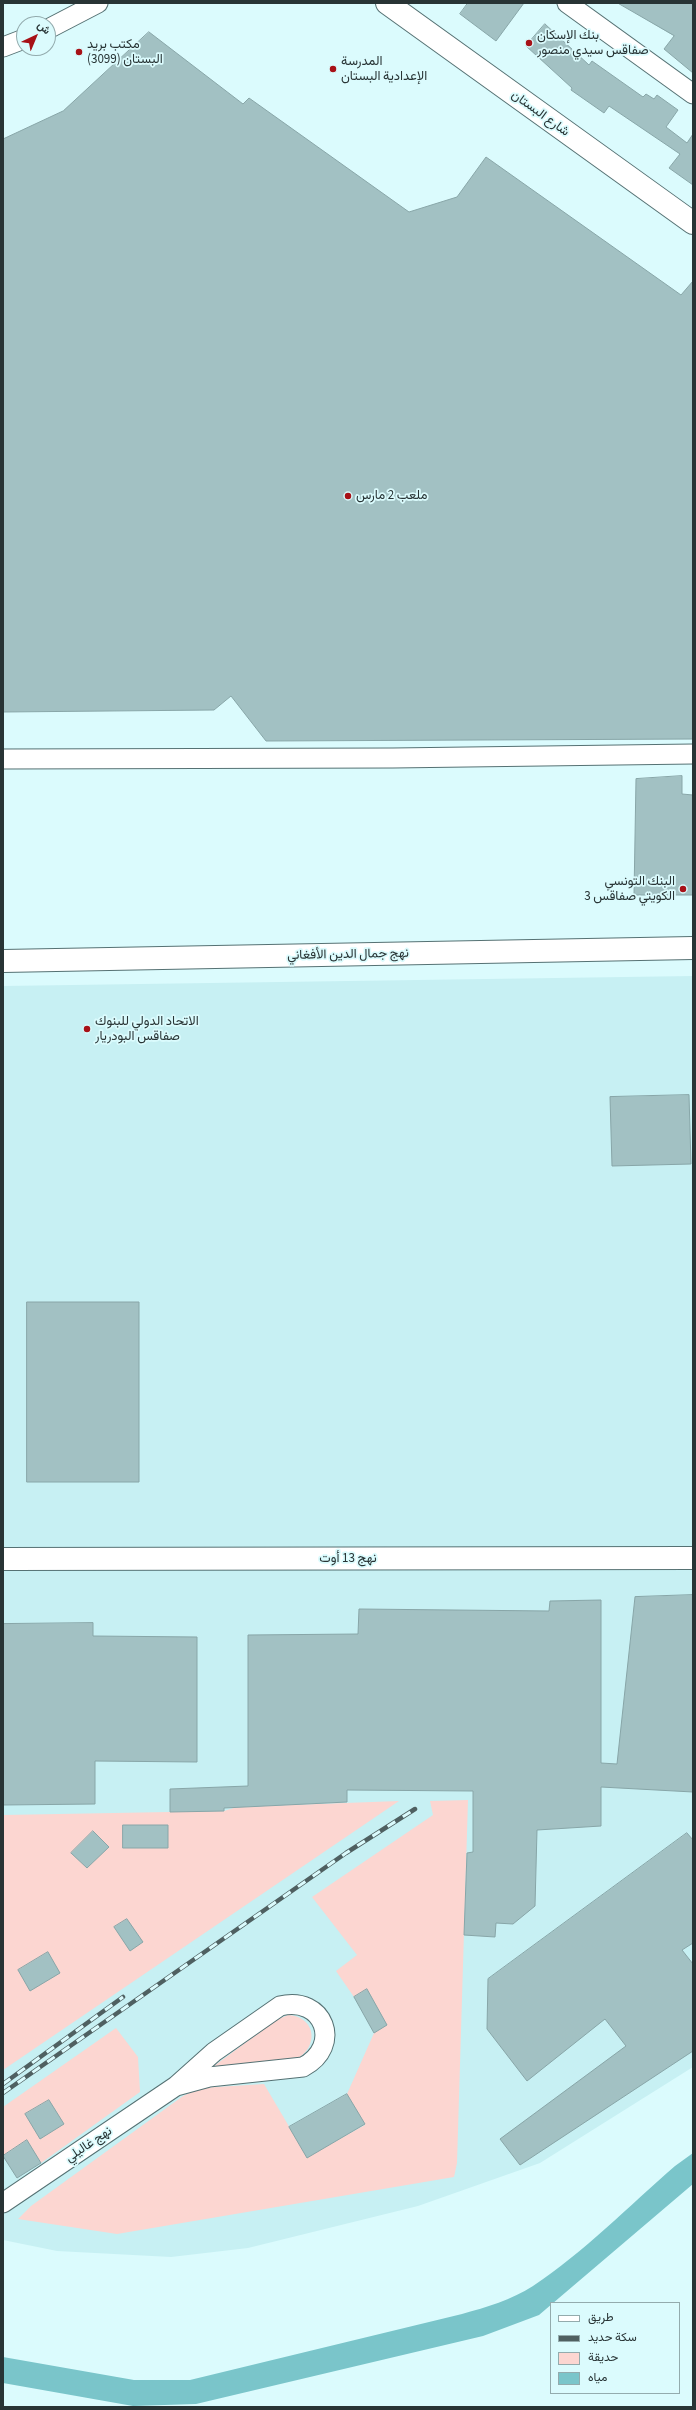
<!DOCTYPE html>
<meta charset="utf-8">
<style>
body{margin:0}
#map{position:relative;width:696px;height:2410px;overflow:hidden;background:#dbfbfd;font-family:"Source Sans 3",Vazirmatn,sans-serif}
canvas{display:block}
.frame{position:absolute;inset:0;border:4px solid #283435;pointer-events:none}
.legend{position:absolute;left:550px;top:2302px;width:130px;height:92px;box-sizing:border-box;background:#dbfbfd;border:1px solid #93abad;margin:0;padding:5px 7px;list-style:none;font-size:12px;color:#283435}
.legend li{display:flex;align-items:center;gap:8px;height:20px}
.legend b{width:20px;border:1px solid #93abad}
.north{position:absolute;left:16px;top:16px;width:40px;height:40px;box-sizing:border-box;background:#dbfbfd;border:1px solid #93abad;border-radius:50%;rotate:44deg;font-size:11px;font-weight:700;line-height:16px;text-align:center;color:#283435}
.north::after{content:'';display:block;margin:auto;width:14px;height:18px;background:#a71117;clip-path:polygon(50% 0,100% 100%,50% 72%,0 100%)}
</style>
<div id="map">
<canvas width="696" height="2410"></canvas>
<div class="frame"></div>
<ul class="legend">
<li><b style="height:5px;background:#fff"></b>طريق</li>
<li><b style="height:5px;background:#4f6061"></b>سكة حديد</li>
<li><b style="height:11px;background:#fcd6d1"></b>حديقة</li>
<li><b style="height:11px;background:#7ac5ca"></b>مياه</li>
</ul>
<div class="north">ش</div>
</div>
<script>
const ctx = document.querySelector('canvas').getContext('2d');
ctx.lineJoin = 'round';
function fillPath(path, color) {
  ctx.fillStyle = color;
  ctx.fill(path, 'evenodd');
}
function strokePath(path, color, width, dash) {
  ctx.strokeStyle = color;
  ctx.lineWidth = width;
  ctx.lineCap = dash ? 'butt' : 'round';
  ctx.setLineDash(dash || []);
  ctx.stroke(path);
}
function write(font, color, halo, rows, align = 'center') {
  ctx.font = font + ' "Source Sans 3",Vazirmatn,sans-serif';
  ctx.lineWidth = 3.5;
  ctx.setLineDash([]);
  ctx.textBaseline = 'middle';
  ctx.strokeStyle = halo;
  ctx.fillStyle = color;
  for (const [text, x, y, turn = 0] of rows) {
    ctx.save();
    ctx.translate(x, y);
    ctx.rotate((+turn || 0) * Math.PI / 180);
    ctx.textAlign = isNaN(turn) ? turn : align;
    if (halo) ctx.strokeText(text, 0, 0);
    ctx.fillText(text, 0, 0);
    ctx.restore();
  }
}
fillPath(new Path2D(`
 M693,976V2067L540,2163L418,2206L248,2248L171,2257L57,2251L3,2240V986Z`), '#c7f0f3');
fillPath(new Path2D(`
 M468,1800L457,2163L454,2177L117,2234L18,2219L31,2206L183,2096L200,2088L264,2084L307,2157L365,2125L347,2094L374,2033L387,2025L367,1990L354,1997L336,1971L357,1955L312,1897L433,1815L430,1801Z
 M399,1801L3,2070V1815L224,1811L237,1807Z
 M288,2015C313,2016 320,2042 300,2057L217,2068L214,2066L276,2020Z
 M116,2028L138,2057L140,2092L41,2163L27,2141L3,2156V2107Z`), '#fcd6d1');
fillPath(new Path2D(`
 M693,2153V2184L539,2315L483,2336L196,2404L133,2406L3,2383V2357L134,2380H190L462,2314C487,2307 511,2300 533,2286C584,2252 629,2206 675,2166Z`), '#7ac5ca');
const building = new Path2D(`
 M468,3H524L496,41L460,14Z
 M618,3H693V73L664,49L674,36Z
 M545,24L589,65L592,61L643,97L646,94L654,99L657,95L678,110L666,127L687,143L693,134V185L669,168L680,154L609,106L604,113L571,90L572,88L526,46Z
 M149,32L243,104L249,98L409,212L457,197L486,157L681,295L693,281V739L266,741L231,696L214,710L3,712V139L63,111Z
 M682,776V794L693,795V895H634L636,779Z
 M689,1095L691,1164L612,1166L610,1097Z
 M27,1302H139V1482H27Z
 M693,1595V1792L601,1787V1826L537,1830L535,1906L513,1924L496,1923L495,1937L464,1935L467,1853L473,1852V1791L347,1790V1802L224,1808V1811L170,1812V1789L248,1786V1635L358,1634L359,1609L549,1611L550,1601L601,1600V1763L617,1764L635,1597Z
 M93,1623V1636L197,1637V1762L95,1761V1804L3,1805V1624Z
 M123,1825H168V1848H123Z
 M93,1831L109,1847L87,1868L71,1853Z
 M687,1833L693,1840V1943L682,1950L693,1964V2051L520,2165L500,2139L626,2046L605,2019L527,2081L487,2029L488,1979Z
 M127,1919L143,1942L130,1951L114,1927Z
 M48,1952L60,1973L30,1991L18,1970Z
 M367,1989L387,2025L374,2033L354,1997Z
 M347,2094L365,2124L307,2158L289,2127Z
 M49,2100L64,2124L40,2139L25,2114Z
 M27,2140L41,2163L17,2178L3,2156Z`);
fillPath(building, '#a2c1c3');
strokePath(building, '#88a6a8', 1);
const minor = new Path2D(`
 M567,3L693,94
 M48,29L98,3
 M3,47L24,39
 M3,759L393,758L693,754
 M3,2203L176,2086L214,2052L280,2006C324,1995 343,2046 303,2067L209,2077L176,2086`);
const secondary = new Path2D(`
 M387,3L693,223
 M3,961L693,948
 M3,1559L693,1558`);
strokePath(minor, '#557173', 21);
strokePath(secondary, '#557173', 24);
strokePath(minor, '#fff', 19);
strokePath(secondary, '#fff', 22);
const rail = new Path2D(`
 M3,2084L123,1997
 M3,2093L346,1853L415,1809`);
strokePath(rail, '#4f6061', 4.5);
strokePath(rail, '#dbfbfd', 3, [9]);
for (const [x, y, r, color] of [
 [529,43,4,"#a71117"],
 [79,52,4,"#a71117"],
 [333,69,4,"#a71117"],
 [348,496,4,"#a71117"],
 [683,889,4,"#a71117"],
 [87,1029,4,"#a71117"]
]) {
  const dot = new Path2D();
  dot.arc(x, y, r, 0, 2 * Math.PI);
  ctx.fillStyle = color;
  ctx.fill(dot);
  strokePath(dot, '#dbfbfd', 1.5);
}
write('13px', '#283435', '#dbfbfd', [
 ["بنك الإسكان",537,36],
 ["صفاقس سيدي منصور",537,51],
 ["مكتب بريد",87,45],
 ["البستان (3099)",87,60],
 ["المدرسة",341,62],
 ["الإعدادية البستان",341,77],
 ["ملعب 2 مارس",356,496],
 ["البنك التونسي",675,882,"right"],
 ["الكويتي صفاقس 3",675,897,"right"],
 ["الاتحاد الدولي للبنوك",95,1022],
 ["صفاقس البودريار",95,1037]
], 'left');
write('13px', '#283435', '#dbfbfd', [
 ["شارع البستان",540,114,36],
 ["نهج جمال الدين الأفغاني",348,955,-1],
 ["نهج 13 أوت",348,1559],
 ["نهج غاليلي",89,2145,-34]
]);
</script>
